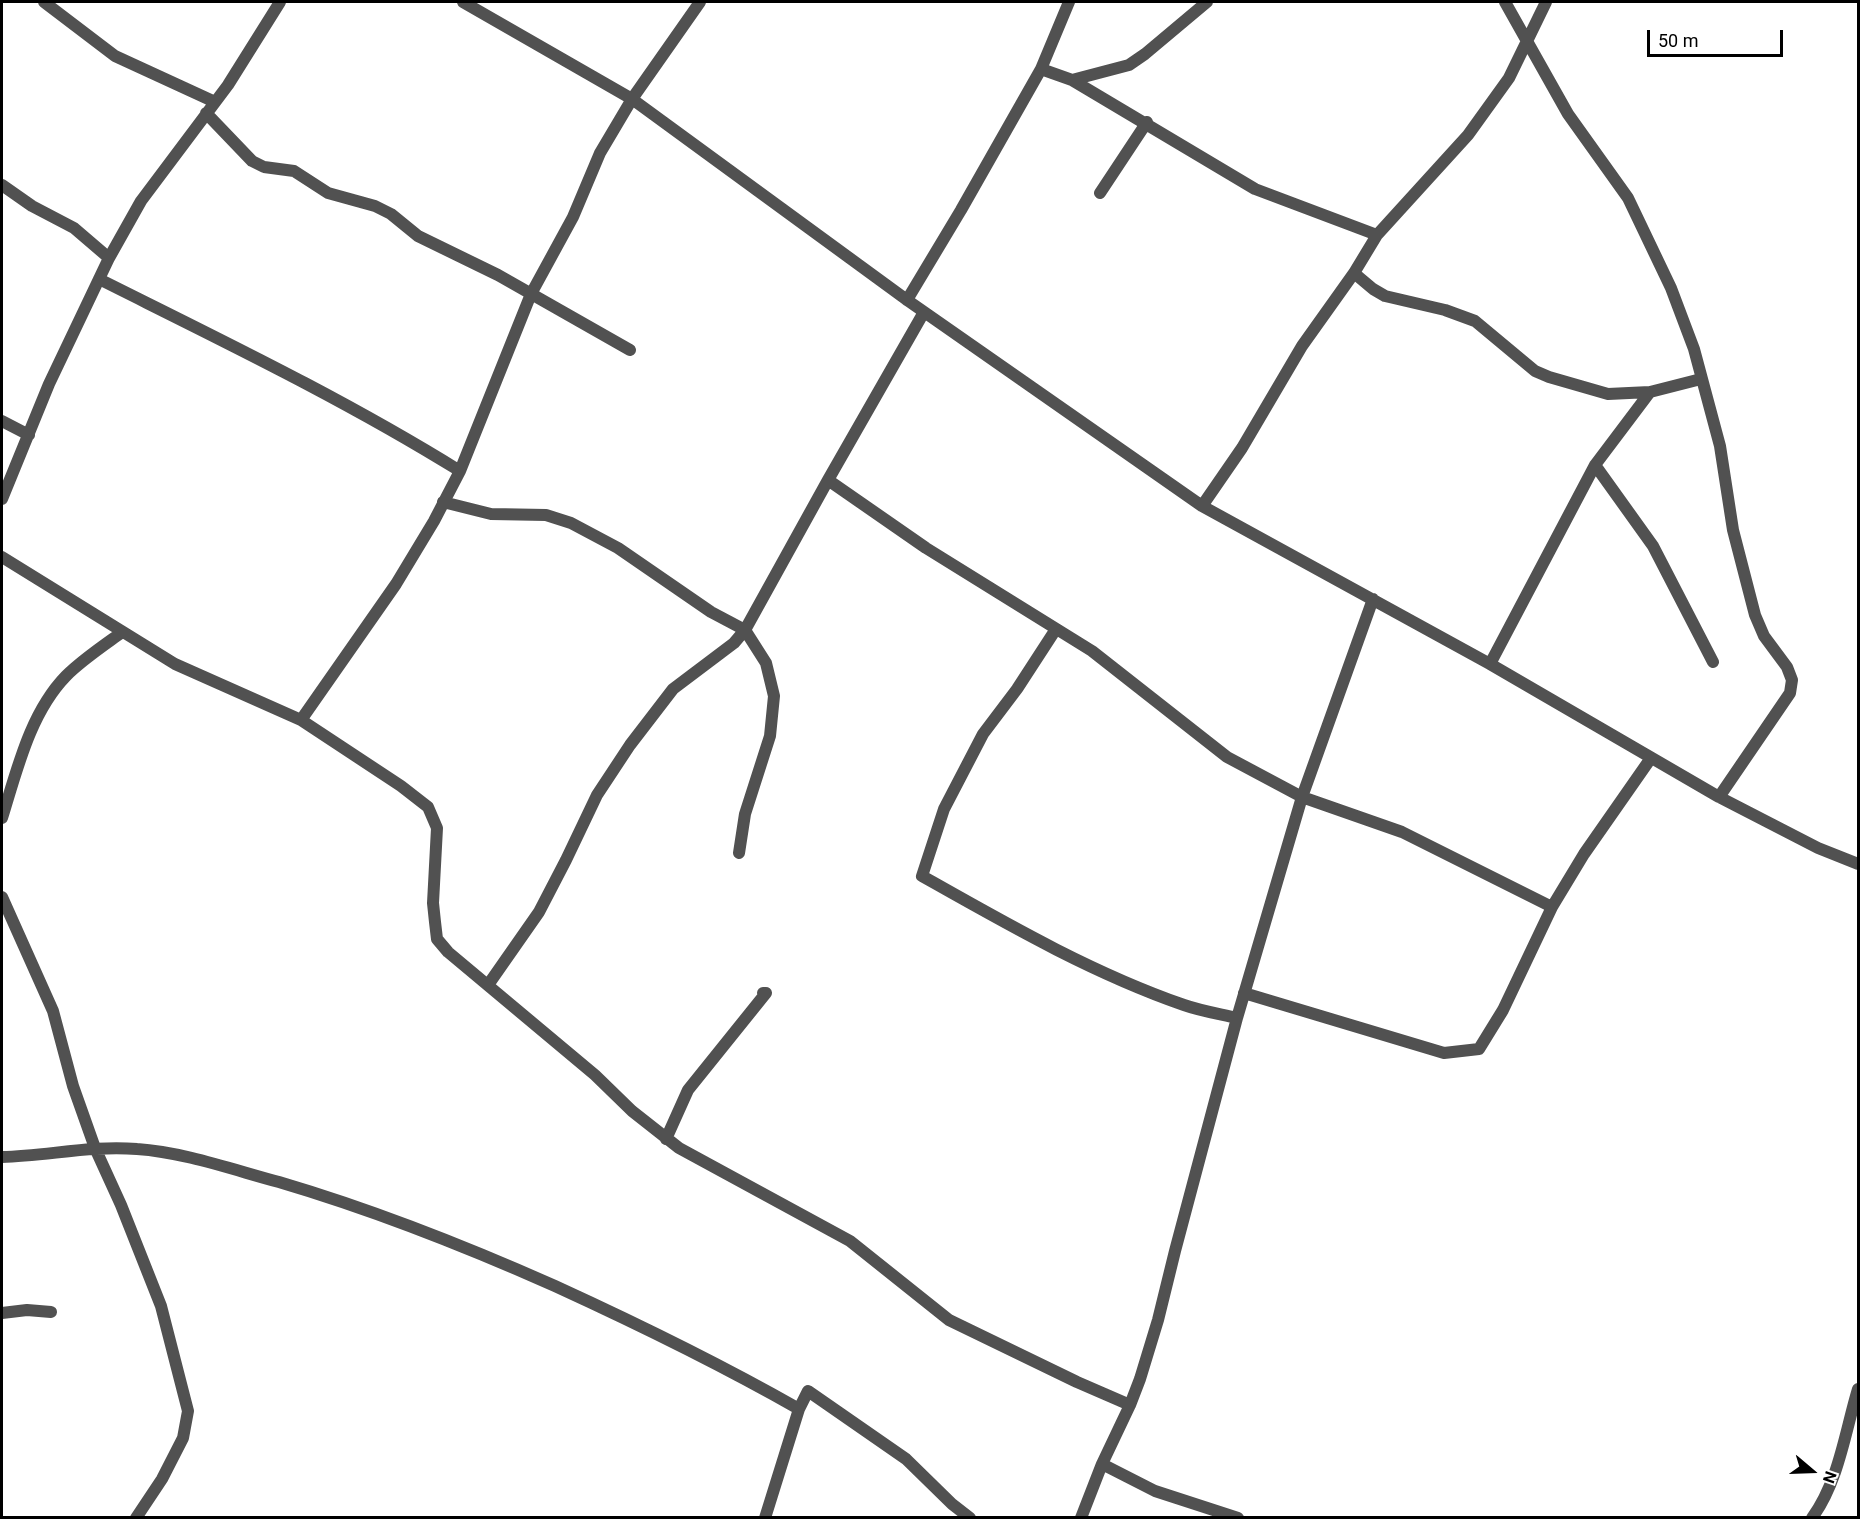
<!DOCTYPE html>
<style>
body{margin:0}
#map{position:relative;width:1860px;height:1519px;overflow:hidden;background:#fff;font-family:Roboto,sans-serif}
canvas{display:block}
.frame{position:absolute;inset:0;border:3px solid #000;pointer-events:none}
.north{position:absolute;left:1782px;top:1441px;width:60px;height:60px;-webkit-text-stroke:4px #fff;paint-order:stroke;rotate:109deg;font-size:16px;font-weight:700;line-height:24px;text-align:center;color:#000}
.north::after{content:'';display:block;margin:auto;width:21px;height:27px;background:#000;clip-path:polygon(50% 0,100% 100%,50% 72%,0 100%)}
.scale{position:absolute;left:1647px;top:30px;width:136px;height:27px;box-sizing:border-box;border:3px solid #000;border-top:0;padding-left:8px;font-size:18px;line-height:21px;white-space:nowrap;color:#000;-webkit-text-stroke:4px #fff;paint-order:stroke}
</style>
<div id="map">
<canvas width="1860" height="1519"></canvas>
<div class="frame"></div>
<div class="north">N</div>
<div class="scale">50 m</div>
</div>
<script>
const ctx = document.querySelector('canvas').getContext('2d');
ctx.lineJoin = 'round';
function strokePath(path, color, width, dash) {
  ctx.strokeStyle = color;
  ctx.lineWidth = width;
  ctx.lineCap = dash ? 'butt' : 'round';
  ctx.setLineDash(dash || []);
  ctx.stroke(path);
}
strokePath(new Path2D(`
 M44,2L115,56L215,102
 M463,2L632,99L907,300L1202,506L1490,664L1719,797L1818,848L1858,864
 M1505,2L1568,114L1628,198L1671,288L1694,349L1720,446L1733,530L1755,615L1764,636L1787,667L1792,680L1790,693L1719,797
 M1041,69L1072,80L1255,189L1377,235
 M1072,80L1129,65L1145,54L1207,2
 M206,113L252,161L264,167L294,171L328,193L375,206L391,214L418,236L498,275L630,350
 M2,185L32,206L74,228L109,258
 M1100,193L1147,122
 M1354,273L1373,289L1385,296L1445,310L1475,321L1535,371L1549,377L1608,394L1650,392
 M99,279C221,340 344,399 460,471
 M907,300L961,210L1041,69L1069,2
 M2,421L29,435
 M1595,465L1653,546L1713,662
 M828,480L926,548L1092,651L1227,757L1302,797L1402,832L1552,907
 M2,499L49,384L109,258L141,201L228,85L280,2
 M443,502L491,514L546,515L571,523L618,548L711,612L745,630L766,663L774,696L770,736L745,814L739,853
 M1202,506L1242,448L1302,346L1354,273L1377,235L1468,135L1509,78L1546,2
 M2,557L175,664L301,720L401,786L428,807L437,828L433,903L435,922L437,939L448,952L595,1075L632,1111L679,1148L850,1241L949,1320L1077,1382L1130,1405
 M1056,629L1017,689L983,734L944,809L922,876C1007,924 1092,973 1184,1005C1201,1011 1220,1014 1237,1018
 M1490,664L1595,465L1650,392L1701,379
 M301,720L396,584L434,521L460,471L531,294L573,217L600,153L632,99L700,2
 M2,818C17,770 30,713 66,676C82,660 103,646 121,633
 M2,897L53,1011L73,1086L95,1148L121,1205L161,1306L188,1411L183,1438L162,1479L136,1518
 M488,985L539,912L566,860L597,795L630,745L673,689L734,643L745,630L828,480L924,312
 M1244,993L1444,1053L1479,1049L1503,1010L1552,907L1584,854L1651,758
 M666,1139L688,1090L766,993H763
 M2,1157C47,1156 92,1145 137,1149C183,1152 234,1170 279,1182C374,1210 465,1246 555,1286C638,1324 720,1364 799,1409
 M2,1313L27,1310L51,1312
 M1102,1464L1155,1491L1238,1518
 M765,1518L799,1409L808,1391L906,1459L952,1504L970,1518
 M1081,1518L1102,1464L1130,1405L1140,1379L1158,1320L1175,1251L1237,1018L1302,797L1373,599
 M1812,1518C1839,1481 1845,1432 1858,1389`), '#515151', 12);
</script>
